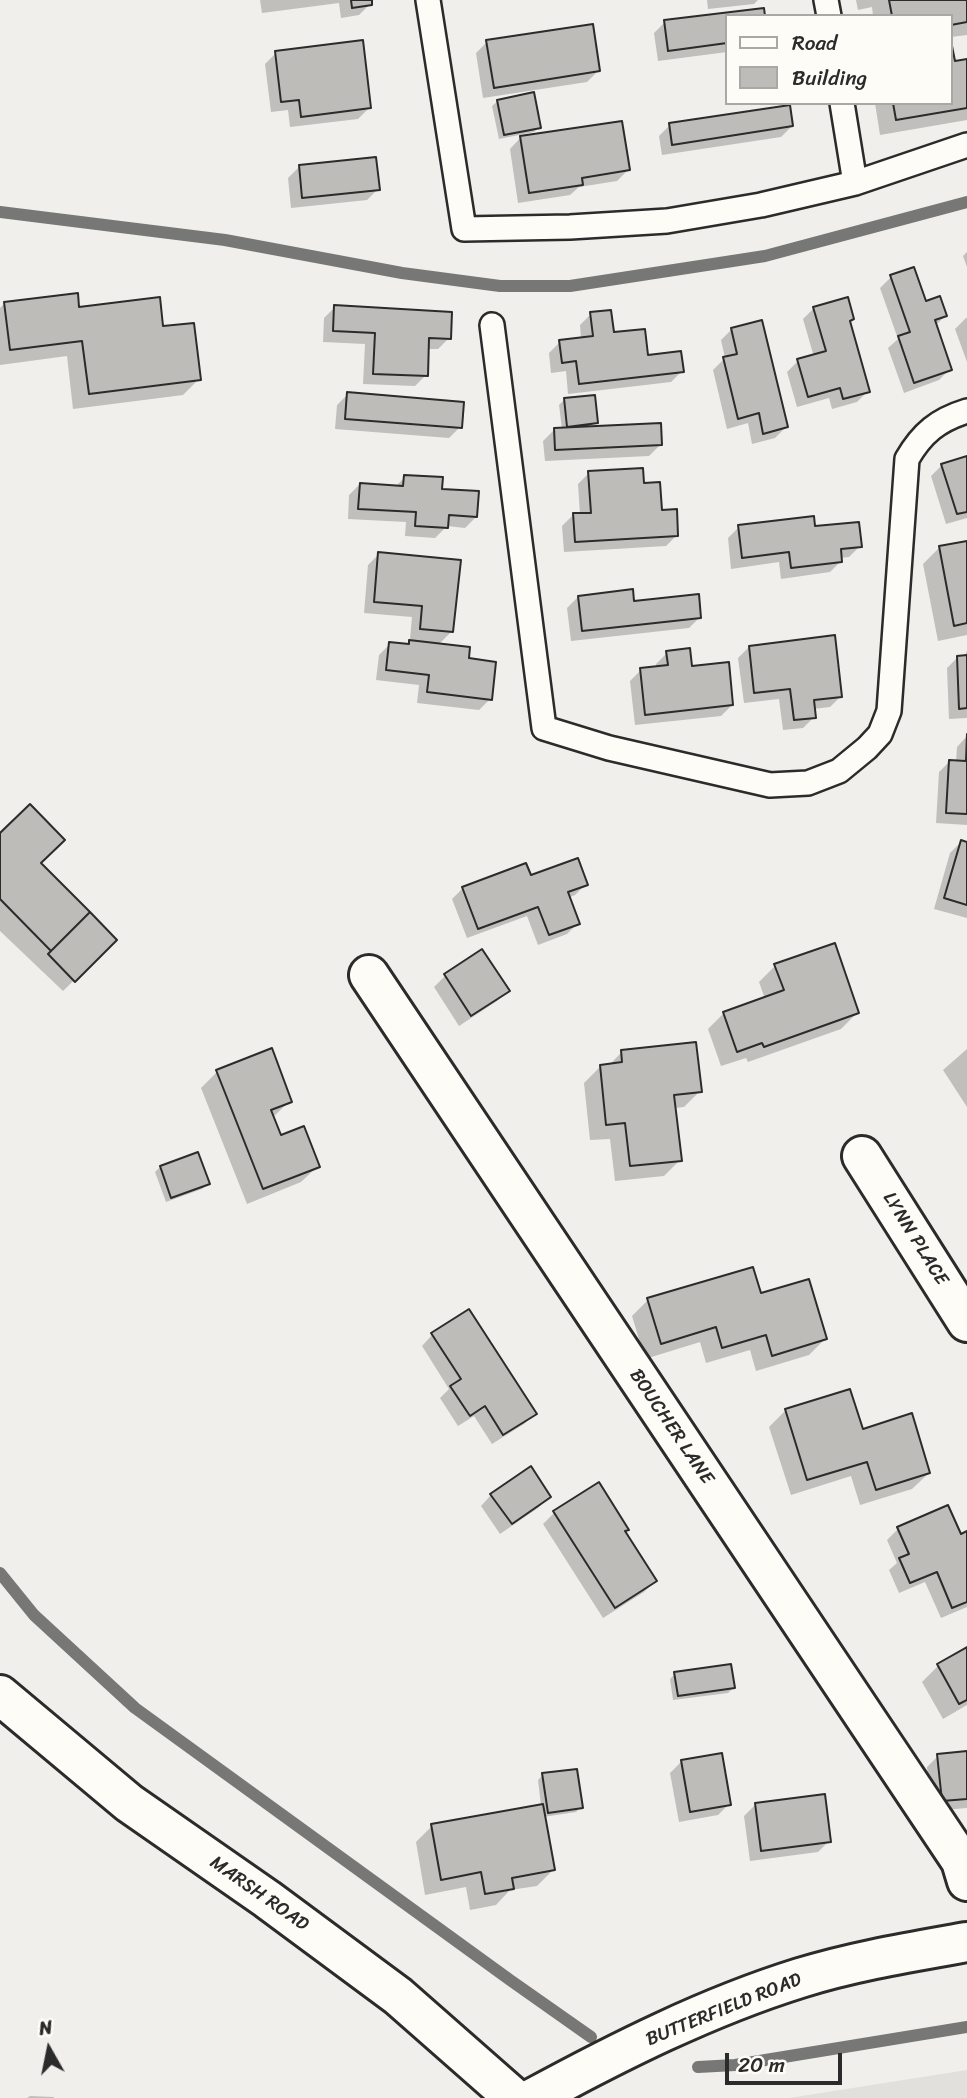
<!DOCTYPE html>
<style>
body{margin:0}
#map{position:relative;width:967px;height:2098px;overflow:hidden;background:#f0efeb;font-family:Sriracha,sans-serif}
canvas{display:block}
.legend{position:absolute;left:725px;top:14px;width:228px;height:91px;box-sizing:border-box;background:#fdfcf7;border:2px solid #a9a8a5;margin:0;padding:9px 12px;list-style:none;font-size:21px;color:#2b2b2b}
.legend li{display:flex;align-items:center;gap:14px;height:35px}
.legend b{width:35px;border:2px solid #a9a8a5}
.north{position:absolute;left:14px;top:2014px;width:70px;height:70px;-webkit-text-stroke:5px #fdfcf7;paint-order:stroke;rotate:351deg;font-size:19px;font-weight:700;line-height:28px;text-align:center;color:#2b2b2b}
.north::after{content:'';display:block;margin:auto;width:24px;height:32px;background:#2b2b2b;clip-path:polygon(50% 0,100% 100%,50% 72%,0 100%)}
.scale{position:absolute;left:725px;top:2053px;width:117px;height:32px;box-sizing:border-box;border:4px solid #2b2b2b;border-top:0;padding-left:9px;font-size:21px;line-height:24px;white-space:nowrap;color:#2b2b2b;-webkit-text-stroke:5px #fdfcf7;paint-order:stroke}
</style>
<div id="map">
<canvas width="967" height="2098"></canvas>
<ul class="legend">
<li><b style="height:9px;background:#fdfcf7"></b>Road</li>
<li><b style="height:19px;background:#bdbcb8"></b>Building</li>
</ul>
<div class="north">N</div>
<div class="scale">20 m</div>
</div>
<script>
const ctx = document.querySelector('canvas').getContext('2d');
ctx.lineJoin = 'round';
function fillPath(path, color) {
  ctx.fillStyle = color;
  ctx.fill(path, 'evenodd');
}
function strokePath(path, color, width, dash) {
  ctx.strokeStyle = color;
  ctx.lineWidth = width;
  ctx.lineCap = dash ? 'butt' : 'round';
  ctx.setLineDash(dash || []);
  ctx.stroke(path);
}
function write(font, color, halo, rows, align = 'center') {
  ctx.font = font + ' Sriracha,sans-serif';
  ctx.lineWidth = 6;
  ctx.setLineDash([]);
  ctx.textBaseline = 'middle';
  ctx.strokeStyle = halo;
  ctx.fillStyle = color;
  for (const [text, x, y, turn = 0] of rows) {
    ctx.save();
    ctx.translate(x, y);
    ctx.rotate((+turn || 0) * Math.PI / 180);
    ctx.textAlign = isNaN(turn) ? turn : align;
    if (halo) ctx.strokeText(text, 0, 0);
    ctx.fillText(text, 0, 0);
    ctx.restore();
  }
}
fillPath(new Path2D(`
 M967,2070V2098H789Z`), '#e1e0dc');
fillPath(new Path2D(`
 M260,0H374L370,1V4L359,15L341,18L339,3L262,13Z
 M707,0H758L754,4L708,9Z
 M856,0H967V35L951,37V16H873L872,7L858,10Z
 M763,10L727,16V52L658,61L654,33L665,22Z
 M487,42L598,71L587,82L483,98L476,53Z
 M276,53L369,108L358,119L290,127L288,110L271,112L265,64Z
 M967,60V120L880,135L875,103H951L953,63Z
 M498,101L539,127L534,132L499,139L492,106Z
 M670,125L792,126L781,137L662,155L659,136Z
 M523,135L524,137L628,170L617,181L579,187L570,195L518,203L510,149Z
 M299,167L378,189L367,200L291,208L288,178Z
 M967,252V267L963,256Z
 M891,277L945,316L935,326L950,369L939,380L904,393L888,348L898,339L880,288Z
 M5,303L77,309L162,328L199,379L183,395L73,409L67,356L0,365V308Z
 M335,307L449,338L438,349H427L426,375L415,386L363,384L365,344L323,342L324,318Z
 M814,308L848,322L868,391L857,402L832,409L829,398L797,407L787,372L798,361L814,357L803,319Z
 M591,314L612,334L646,357L682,371L671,382L568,394L566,371L551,373L549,353L560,342L581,339L580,325Z
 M966,318H967V362L955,329Z
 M732,329L786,427L775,438L752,444L748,423L727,429L713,370L725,358L721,340Z
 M348,394L460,427L449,438L335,429L337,405Z
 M564,400L596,422L590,428L660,445L649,456L545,461L543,441L554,430L562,429L559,405Z
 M967,457V518L946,524L931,476L942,465Z
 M589,473L643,485L677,535L666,546L564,552L562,526L573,515H580L578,484Z
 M405,477L440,491L476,517L465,528L447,526L435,538L405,536L406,522L348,519L349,495L360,484L395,487Z
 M739,527L814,528L860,546L849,557L840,558L841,561L830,572L781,579L779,562L731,569L728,538Z
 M967,543V635L938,641L923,564L939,548Z
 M379,554L452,631L438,645L467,660L490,699L479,710L417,703L419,685L376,680L379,655L390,644L406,646L412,639H410L412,617L364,613L368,565Z
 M578,597L700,617L689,628L571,641L567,608Z
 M749,647L841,696L830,707L813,709L814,717L803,728L783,730L779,699L744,703L738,658Z
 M967,651V718L949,719L947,668L958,657H964Z
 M667,653L690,668L732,705L721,716L635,725L630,681L641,670L656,668V664Z
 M967,736V825L936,823L939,772L950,761L956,762L957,747Z
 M0,835L39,863L115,940L63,991L0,931Z
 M961,842L967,844V918L934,909L950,853Z
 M530,878L586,884L575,895L568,898L578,923L567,934L538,945L527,916L467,938L452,899L463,888Z
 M482,951L508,991L497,1001L459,1026L434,987L445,976Z
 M775,966L857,1013L841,1029L748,1062L746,1058L721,1066L708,1029L724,1013L765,999L759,982Z
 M967,1049V1107L943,1070Z
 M622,1052L700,1091L684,1107L674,1108L680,1160L664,1176L615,1181L610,1139L590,1140L584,1083L600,1067L608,1066Z
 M217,1072L290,1101L272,1118L280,1137L318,1166L301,1182L247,1204L201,1088Z
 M160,1167L208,1184L202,1189L166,1202L155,1172Z
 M760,1295L825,1339L809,1355L756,1371L750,1350L706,1363L700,1342L645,1359L632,1316L648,1300Z
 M432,1335L535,1413L524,1424L492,1444L474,1416L458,1426L440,1398L449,1389L422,1346Z
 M849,1391L861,1431L929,1473L912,1489L860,1505L851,1476L791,1495L769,1427L785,1411Z
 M598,1485L627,1529L624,1532L655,1581L644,1592L603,1618L543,1524L554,1513Z
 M491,1495L549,1497L538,1508L500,1534L481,1506Z
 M898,1529L960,1537L967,1533V1607L941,1618L925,1582L899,1593L889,1570L897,1563L887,1540Z
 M967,1649V1705L943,1719L922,1682L938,1666Z
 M675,1674L733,1688L728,1693L673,1700L670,1679Z
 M967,1753V1808L931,1811L927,1767L938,1756Z
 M681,1762L729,1804L718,1815L679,1822L670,1773Z
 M543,1775L581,1807L576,1812L543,1817L553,1870L537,1886L510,1890L496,1905L470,1910L466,1887L425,1895L416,1842L432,1826L541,1806L538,1780Z
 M755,1805L829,1841L818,1852L750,1861L744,1816Z
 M30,2096L54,2097V2098H27Z`), '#0003');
strokePath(new Path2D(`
 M0,212L225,240L402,273L500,286H570L765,256L967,202
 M0,1573L34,1615L135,1708L510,1980L591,2037
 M698,2067L735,2065L967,2027`), '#777775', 12);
const building = new Path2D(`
 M351,0H372V5L352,8Z
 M889,0H967V22L951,25V16H892Z
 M764,8L765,16H727V43L668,51L664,20Z
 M593,24L600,71L494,88L486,40Z
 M363,40L371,108L301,117L299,100L281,102L275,51Z
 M951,41L955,61L967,59V108L896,120L893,103H951Z
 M534,92L541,128L504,135L497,100Z
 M790,105L793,126L672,145L669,123Z
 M622,121L630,170L582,178L583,185L529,193L520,136Z
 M376,157L380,190L302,198L299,165Z
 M914,267L926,301L940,296L947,316L935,320L952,370L914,383L898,336L910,332L890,275Z
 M78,293L79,307L160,297L163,326L194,323L201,380L89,394L82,341L10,350L4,302Z
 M848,297L854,319L850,321L870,392L843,399L840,388L808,397L797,359L826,351L813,307Z
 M334,305L452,312L451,339L429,338L428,376L373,374L375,333L333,331Z
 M611,310L614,332L645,329L648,355L681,351L684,372L579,384L576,361L562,363L559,340L593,336L590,312Z
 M762,320L788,427L763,434L759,413L738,419L723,357L737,354L731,328Z
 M347,392L464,402L462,428L345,419Z
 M595,395L598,423L567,427L564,398Z
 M661,423L662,445L555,450L554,428Z
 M967,456V512L957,514L941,464Z
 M643,468L644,483L660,482L662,510L677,509L678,536L575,542L573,513H591L588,471Z
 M404,475L443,477L442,489L479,491L477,517L449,515L448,528L415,526L416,512L358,509L360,483L403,486Z
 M814,516L815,526L859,522L862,547L841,549L842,562L791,568L789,552L742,558L738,525Z
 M967,541V623L954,626L939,546Z
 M378,552L461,560L453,632L420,629L422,606L374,602Z
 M633,589L634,601L699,594L701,618L582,631L578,596Z
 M835,635L842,697L814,700L816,718L794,720L790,689L754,693L749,646Z
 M409,640L470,647L469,658L496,662L492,700L427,692L429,675L386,670L389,642L409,644Z
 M690,648L692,666L729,662L733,705L645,715L640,668L668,665L666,651Z
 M967,655V708L959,709L957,656Z
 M967,734V814L946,813L949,760L966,761Z
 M30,804L65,840L41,863L90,912L51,951L0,899V833Z
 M961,840L967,842V905L944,898Z
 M578,858L588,885L568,892L580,924L549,935L538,907L478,929L462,887L526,863L531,875Z
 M90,912L117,940L75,982L48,954Z
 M835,943L859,1013L764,1047L762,1043L737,1052L723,1012L784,990L774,964Z
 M482,949L510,991L471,1016L444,974Z
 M696,1042L702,1092L674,1095L682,1161L630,1166L625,1123L606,1125L600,1065L622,1062L621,1050Z
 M272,1048L292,1102L271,1110L281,1135L304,1126L320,1167L263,1189L216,1070Z
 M198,1152L210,1184L171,1198L160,1166Z
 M753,1267L761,1293L809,1279L827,1339L772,1356L766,1335L722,1348L716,1327L661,1344L647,1298Z
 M469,1309L537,1414L503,1435L485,1406L470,1416L450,1386L461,1379L431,1333Z
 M850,1389L863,1429L912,1413L930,1473L876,1490L867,1462L807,1480L785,1409Z
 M531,1466L551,1497L512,1524L490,1494Z
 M599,1482L629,1530L625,1531L657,1581L615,1608L553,1511Z
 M948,1505L961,1534L967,1531V1602L952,1608L937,1572L910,1583L899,1558L909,1554L897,1527Z
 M967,1647V1700L959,1704L937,1664Z
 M731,1664L735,1688L678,1696L674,1672Z
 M967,1751V1799L942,1801L937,1754Z
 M722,1753L731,1805L690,1812L681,1760Z
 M577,1769L583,1808L548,1813L542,1773Z
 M825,1794L831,1842L761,1851L755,1803Z
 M543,1804L555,1870L512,1878L514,1889L485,1894L481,1872L441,1880L431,1824Z`);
fillPath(building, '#bdbcb8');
strokePath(building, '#2b2b2b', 2);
const service = new Path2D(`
 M428,0L464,229L570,227L667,221L761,205L855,183L967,145
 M826,0L829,16
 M842,103L855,183
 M492,325L544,728L609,748L770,785L808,783L839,771L867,748L880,734L889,711L907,459C922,433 938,420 967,411`);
const minor = new Path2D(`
 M369,975L961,1861L967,1881
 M862,1156L967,1322
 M0,1695L129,1803L267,1899L398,1996L514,2098
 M533,2098C618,2052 707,2007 800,1978C855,1961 911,1952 967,1942`);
strokePath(service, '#2b2b2b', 28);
strokePath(minor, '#2b2b2b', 44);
strokePath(service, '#fdfcf7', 23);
strokePath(minor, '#fdfcf7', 38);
write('19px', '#2b2b2b', '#fdfcf7', [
 ["LYNN PLACE",915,1239,58],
 ["BOUCHER LANE",671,1427,56],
 ["MARSH ROAD",259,1894,35],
 ["BUTTERFIELD ROAD",724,2010,-22]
]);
</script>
